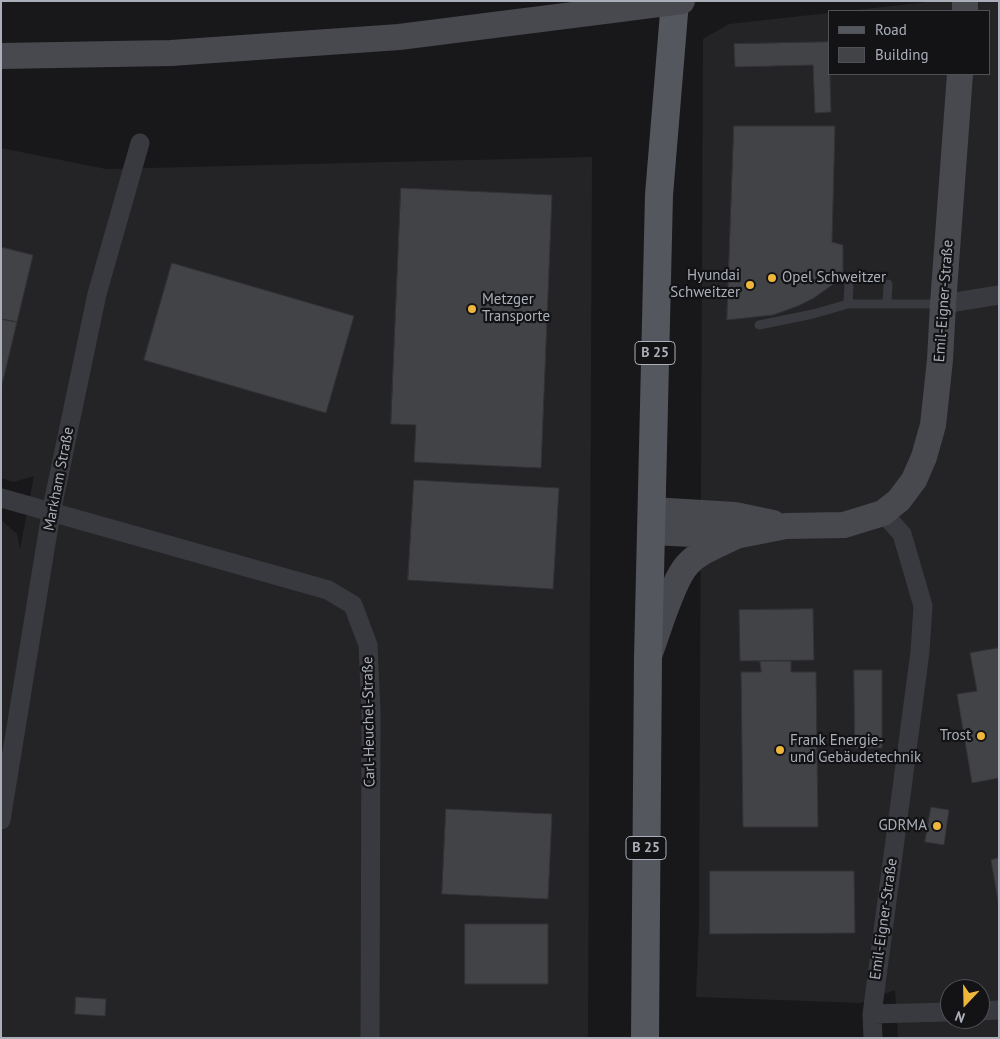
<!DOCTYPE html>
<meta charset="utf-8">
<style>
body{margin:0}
#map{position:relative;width:1000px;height:1039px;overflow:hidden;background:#18181a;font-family:"PT Sans",sans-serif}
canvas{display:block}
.frame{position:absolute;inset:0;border:2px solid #aaafb9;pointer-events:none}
.legend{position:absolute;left:828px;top:10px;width:162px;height:65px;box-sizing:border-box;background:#131315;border:1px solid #4f5157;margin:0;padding:6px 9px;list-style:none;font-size:15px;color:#aaafb9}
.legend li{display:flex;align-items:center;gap:10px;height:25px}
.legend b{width:25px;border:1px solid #4f5157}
.north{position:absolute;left:940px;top:979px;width:50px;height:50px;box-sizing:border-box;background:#131315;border:1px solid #4f5157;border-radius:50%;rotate:201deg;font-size:14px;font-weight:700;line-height:20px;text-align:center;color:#aaafb9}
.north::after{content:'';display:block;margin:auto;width:18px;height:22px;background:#eeb63b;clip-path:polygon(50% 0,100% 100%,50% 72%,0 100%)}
</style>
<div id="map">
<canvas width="1000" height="1039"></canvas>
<div class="frame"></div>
<ul class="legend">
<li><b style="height:6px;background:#55575e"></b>Road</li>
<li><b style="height:14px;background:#424347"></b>Building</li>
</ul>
<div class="north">N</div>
</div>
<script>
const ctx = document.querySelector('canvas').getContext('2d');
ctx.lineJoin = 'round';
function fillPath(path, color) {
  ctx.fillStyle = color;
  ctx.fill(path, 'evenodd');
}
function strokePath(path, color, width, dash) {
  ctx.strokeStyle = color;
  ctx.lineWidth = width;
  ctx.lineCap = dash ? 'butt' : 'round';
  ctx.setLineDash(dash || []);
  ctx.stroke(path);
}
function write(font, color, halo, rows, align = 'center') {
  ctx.font = font + ' "PT Sans",sans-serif';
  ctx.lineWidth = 4.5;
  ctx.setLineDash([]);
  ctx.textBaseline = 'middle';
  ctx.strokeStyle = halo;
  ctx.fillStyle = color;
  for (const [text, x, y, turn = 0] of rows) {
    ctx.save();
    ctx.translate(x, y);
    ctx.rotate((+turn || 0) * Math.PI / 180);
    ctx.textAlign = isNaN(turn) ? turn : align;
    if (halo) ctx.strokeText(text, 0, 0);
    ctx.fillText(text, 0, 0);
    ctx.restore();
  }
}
fillPath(new Path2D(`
 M937,1H999V1038H898L895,990L861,1003L696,997L699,923L703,39L729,24L829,13V74H989V11H846ZM950,989H980V1019H950Z
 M1,148L106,169L592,157L588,1038H1V520L17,534L20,549L34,476L14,482L1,478Z`), '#242427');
const building = new Path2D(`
 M829,42L831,112L815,113L813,65L735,67L734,44Z
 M734,126H835L832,242L843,245V277L814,298L798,306L773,315L727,320Z
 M401,188L552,195L541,468L414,462L416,425L391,424Z
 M1,247L33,255L17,322L1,319Z
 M172,263L354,316L326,413L144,360Z
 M1,319L17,322L1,389Z
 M414,480L559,488L553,589L408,580Z
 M813,609L814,660L740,661L739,610Z
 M999,648V778L972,783L957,694L977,691L970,653Z
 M760,661H791V672H816L818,827H743L741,672H761Z
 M854,670H882V748H855Z
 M931,807L949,810L944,845L925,842Z
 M446,809L552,814L548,899L442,894Z
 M999,858V907L991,860Z
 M710,871H854L855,933L710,934Z
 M465,924H548V984H465Z
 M76,997L106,999L105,1016L75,1014Z`);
fillPath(building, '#424347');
strokePath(building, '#323236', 1);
strokePath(new Path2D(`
 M887,303L888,284
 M848,304L849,284
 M759,325L813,314L848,304H942`), '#393a3f', 9);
strokePath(new Path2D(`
 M943,304L999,295
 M1,498L328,590L353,605L368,645L371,711L370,1038
 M1,820L51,513L97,294L140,143
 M980,1011L999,1010
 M872,1014L950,1012
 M873,1038L872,1014L920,652L923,606L902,534L883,513`), '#393a3f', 19);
strokePath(new Path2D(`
 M965,11V1
 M1,56L171,53L399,37L620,9
 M652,510L735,515L773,523
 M651,532L735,536L786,526L844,525L883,513L899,500L914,480L924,457L933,425L940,360L943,304L960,74
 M650,653C658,632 673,579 688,564C700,551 718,545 734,537`), '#47494f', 26);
strokePath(new Path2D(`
 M645,1038L648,658L659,195L675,1`), '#55575e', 28);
strokePath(new Path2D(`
 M620,9L682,1`), '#47494f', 26);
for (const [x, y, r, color] of [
 [772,278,5,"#eeb63b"],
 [750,285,5,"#eeb63b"],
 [472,309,5,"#eeb63b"],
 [981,736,5,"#eeb63b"],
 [780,750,5,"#eeb63b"],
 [937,826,5,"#eeb63b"]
]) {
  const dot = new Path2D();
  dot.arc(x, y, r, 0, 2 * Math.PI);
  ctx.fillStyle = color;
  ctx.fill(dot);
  strokePath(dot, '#131315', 2);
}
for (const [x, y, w] of [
 [655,353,40],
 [646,848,40]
]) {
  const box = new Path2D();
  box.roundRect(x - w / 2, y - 11.5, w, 23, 4);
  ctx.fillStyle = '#131315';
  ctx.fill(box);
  strokePath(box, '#aaafb9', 1);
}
write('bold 14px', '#aaafb9', null, [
 ["B 25",655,353],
 ["B 25",646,848]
]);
write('15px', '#aaafb9', '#131315', [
 ["Hyundai",740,276],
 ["Schweitzer",740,293],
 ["Opel Schweitzer",782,278,"left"],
 ["Metzger",482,300,"left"],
 ["Transporte",482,317,"left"],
 ["Trost",971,736],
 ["Frank Energie-",790,741,"left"],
 ["und Gebäudetechnik",790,758,"left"],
 ["GDRMA",927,826]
], 'right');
write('15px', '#aaafb9', '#131315', [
 ["Emil-Eigner-Straße",944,301,-86],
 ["Markham Straße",59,479,-79],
 ["Carl-Heuchel-Straße",369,722,-91],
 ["Emil-Eigner-Straße",884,919,-82]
]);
</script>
